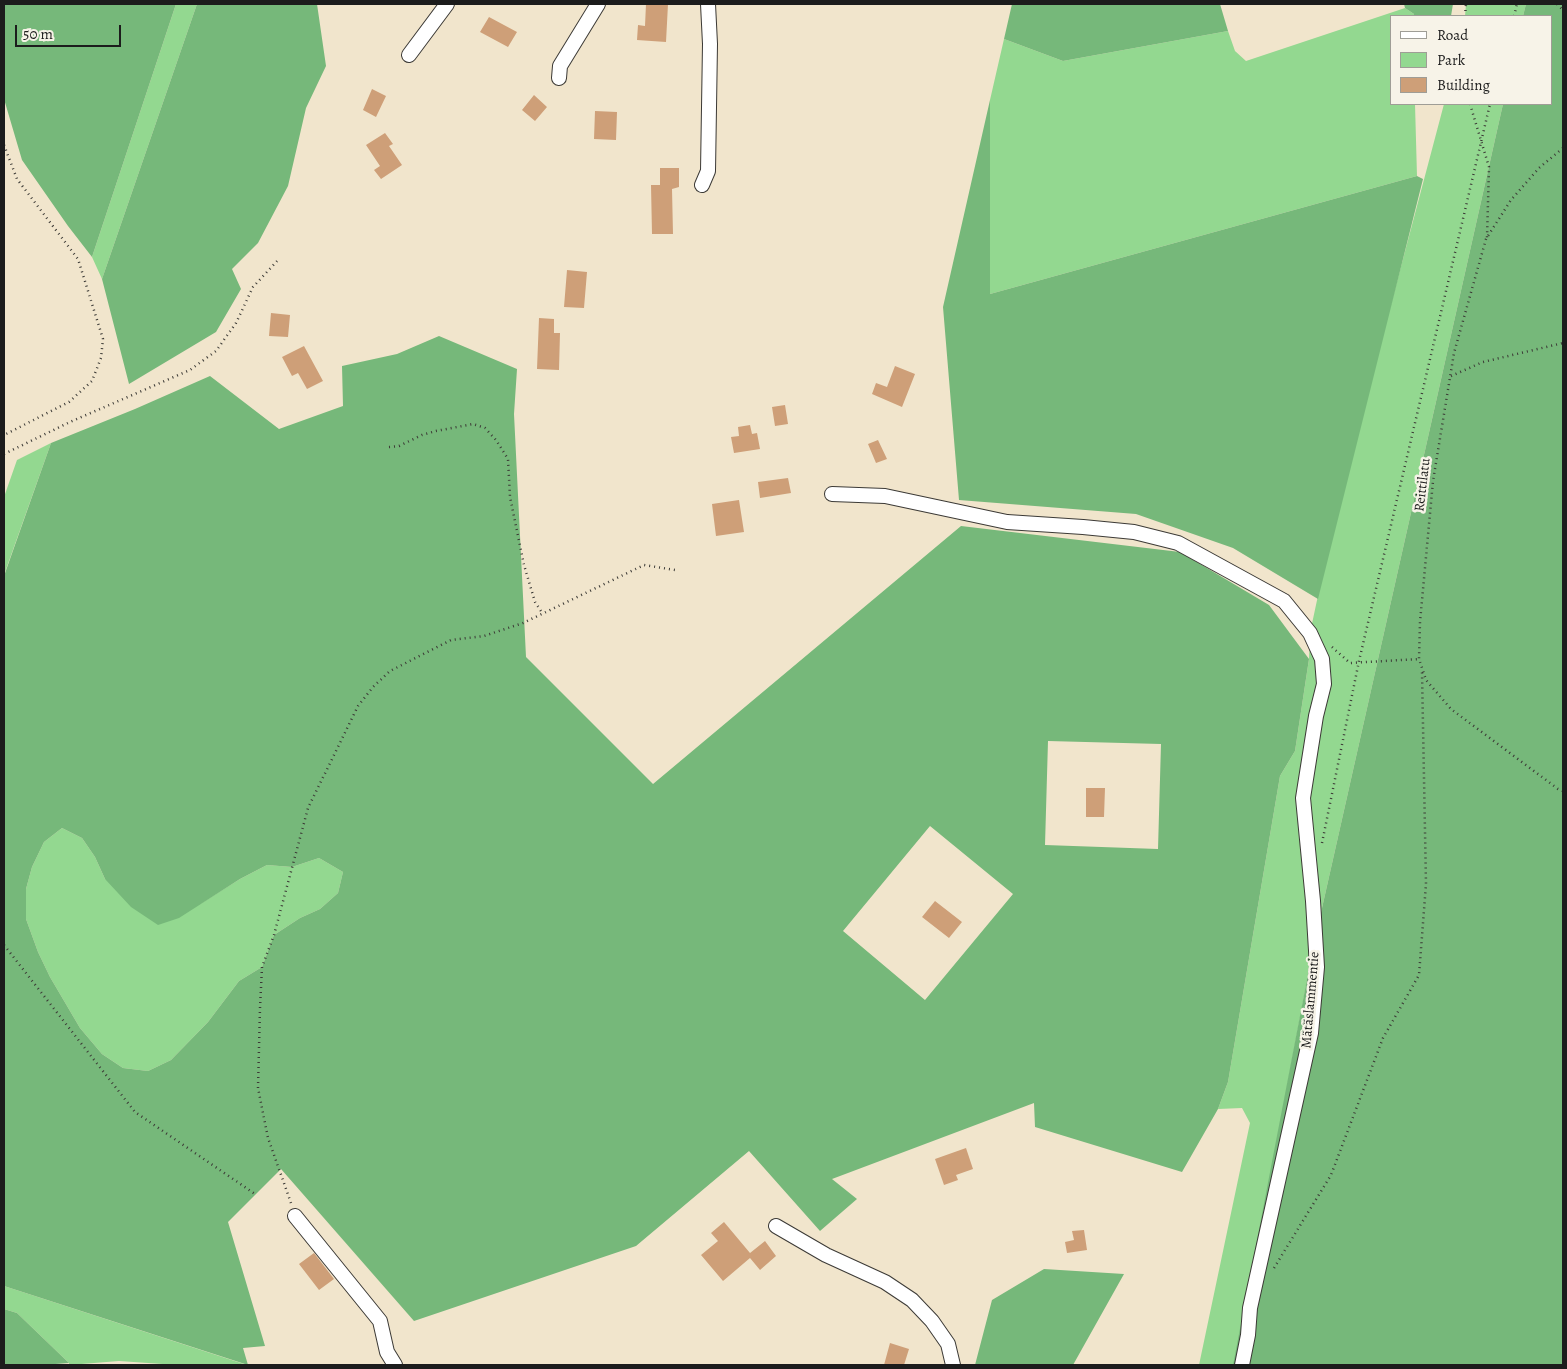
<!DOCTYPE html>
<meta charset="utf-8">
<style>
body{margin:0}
#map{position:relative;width:1567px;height:1369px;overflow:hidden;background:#f1e5cc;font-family:Alegreya,serif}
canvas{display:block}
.frame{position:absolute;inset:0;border:5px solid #1c1c1c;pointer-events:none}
.legend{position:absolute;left:1390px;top:15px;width:162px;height:90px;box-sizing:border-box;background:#f7f3e8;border:1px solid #9f9d96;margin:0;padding:6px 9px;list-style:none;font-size:15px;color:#1c1c1c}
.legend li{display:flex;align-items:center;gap:10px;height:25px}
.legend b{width:25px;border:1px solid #9f9d96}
.scale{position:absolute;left:15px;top:25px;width:106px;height:22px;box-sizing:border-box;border:2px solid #1c1c1c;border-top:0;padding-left:6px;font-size:15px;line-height:18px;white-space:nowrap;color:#1c1c1c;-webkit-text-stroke:4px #f7f3e8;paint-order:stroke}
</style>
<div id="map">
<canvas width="1567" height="1369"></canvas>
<div class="frame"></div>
<ul class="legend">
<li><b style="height:6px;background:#fff"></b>Road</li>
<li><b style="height:14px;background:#93d890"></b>Park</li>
<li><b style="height:14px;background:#ce9f78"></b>Building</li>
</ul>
<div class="scale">50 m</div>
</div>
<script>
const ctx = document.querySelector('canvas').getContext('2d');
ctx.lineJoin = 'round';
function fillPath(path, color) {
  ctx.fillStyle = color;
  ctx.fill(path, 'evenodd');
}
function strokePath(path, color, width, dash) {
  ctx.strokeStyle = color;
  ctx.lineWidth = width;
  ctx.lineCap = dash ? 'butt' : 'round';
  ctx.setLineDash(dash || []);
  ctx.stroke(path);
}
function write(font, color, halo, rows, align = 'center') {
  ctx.font = font + ' Alegreya,serif';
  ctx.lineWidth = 5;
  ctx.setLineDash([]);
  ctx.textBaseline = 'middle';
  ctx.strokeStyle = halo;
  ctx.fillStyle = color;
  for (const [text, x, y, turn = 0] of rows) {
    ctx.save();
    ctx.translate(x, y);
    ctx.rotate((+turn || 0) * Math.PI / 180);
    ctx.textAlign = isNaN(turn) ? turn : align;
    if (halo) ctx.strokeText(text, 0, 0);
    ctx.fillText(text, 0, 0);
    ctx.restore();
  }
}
fillPath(new Path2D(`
 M176,4H197L102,279L92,257Z
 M1466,4H1526L1523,16H1465Z
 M1405,8L1414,14V16H1391V104H1415L1417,176L990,294V100L1004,39L1063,61L1228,31L1235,51L1246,61Z
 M1444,104H1503L1313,948L1235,1365H1199L1250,1123L1242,1108L1218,1109L1228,1082L1280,776L1295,751L1309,659L1310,633L1335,516Z
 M51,443L4,575V497L17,460Z
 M62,828L82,838L95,857L105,879L200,904L240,879L267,865L292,867L319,858L343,872L338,893L320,909L300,918L274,935L262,967L239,981L208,1022L171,1060L148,1071L123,1068L102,1054L80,1028L50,977L38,952L26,919V889L32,867L44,842Z
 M4,1286L247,1365H177L119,1361L69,1365V1363L17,1313L4,1309Z`), '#93d890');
fillPath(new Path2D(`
 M4,4H176L92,257L68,226L22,160L4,99Z
 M197,4H317L326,66L306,108L288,186L258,243L232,269L241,289L216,332L129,384L102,279Z
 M1012,4H1220L1228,31L1063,61L1004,39Z
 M1404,4H1453L1451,16H1414V14L1405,8Z
 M1526,4H1563V1365H1233L1313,948L1503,104H1551V16H1523Z
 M990,100V294L1417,176L1423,179L1318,599L1233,548L1136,514L959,500L943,307Z
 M439,336L517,369L514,414L526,657L653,784L961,526L1180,552L1269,605L1309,659L1295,751L1280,776L1228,1082L1218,1109L1182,1172L1035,1127L1034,1103L832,1179L857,1199L820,1231L749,1151L636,1246L414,1321L281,1169L228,1222L265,1346L243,1348L248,1365L4,1286V576L51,443L135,409L210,376L279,429L343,406L342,366L397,354ZM1048,741L1161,744L1158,849L1045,845ZM930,826L1013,894L925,1000L843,931ZM62,828L82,838L95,857L105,879L131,907L158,925L179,918L240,879L267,865L292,867L319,858L343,872L338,893L320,909L300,918L274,935L262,967L239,981L208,1022L171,1060L148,1071L123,1068L102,1054L80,1028L50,977L38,952L26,919V889L32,867L44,842Z
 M1044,1269L1124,1274L1073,1365H975L992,1300Z
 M4,1309L17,1313L69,1363L42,1365H4Z`), '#76b87a');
fillPath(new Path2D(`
 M646,4H668L666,42L637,40L638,25L645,26Z
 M489,17L517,32L508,47L480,32Z
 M372,89L386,96L376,117L363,110Z
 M534,95L547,107L535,121L522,110Z
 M595,111L617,112L616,140L594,139Z
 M385,133L393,144L389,146L402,165L381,179L374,170L380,166L366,145Z
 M660,168H679V187L672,189L673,234H652L651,185H660Z
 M567,270L587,272L584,308L564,307Z
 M271,313L290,315L288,337L269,336Z
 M539,318L554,319V333H560L559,370L537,369Z
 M304,346L323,381L307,389L298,373L292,376L282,357Z
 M895,366L915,374L902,407L872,394L876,383L887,387Z
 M785,405L788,424L775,426L772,407Z
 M750,425L752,434L757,433L760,449L734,453L731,437L739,436L738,427Z
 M878,440L887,459L876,463L868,444Z
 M788,478L791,493L760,498L758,482Z
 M739,500L744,532L716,536L712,504Z
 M1086,788H1105L1104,817H1086Z
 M935,901L962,922L949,938L922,917Z
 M966,1148L973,1169L956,1175L958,1180L944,1185L935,1159Z
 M724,1222L750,1253L765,1241L776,1256L760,1270L750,1258L723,1281L701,1255L718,1241L711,1233Z
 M1084,1230L1087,1250L1067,1253L1065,1242L1074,1240L1072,1231Z
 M314,1253L334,1279L319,1290L299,1264Z
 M890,1343L909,1349L904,1365H884Z`), '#ce9f78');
const minor = new Path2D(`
 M409,55L447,4
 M559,78L560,66L598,4
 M702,185L708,171L710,44L708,4
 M832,494L885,496L1007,522L1083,527L1134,532L1178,543L1284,601L1310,633L1322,659L1324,684L1316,716L1303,798L1313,901L1317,967L1311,1033L1250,1308L1248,1335L1242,1365
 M295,1216L380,1321L387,1352L395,1365
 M776,1226L826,1255L885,1282L912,1300L932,1321L948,1344L953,1365`);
strokePath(minor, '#3c3a36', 16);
strokePath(new Path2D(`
 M1557,4L1563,10
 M1465,16L1466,4
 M1514,16L1517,4
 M1470,104L1489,167L1487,238
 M4,145L17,179L78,259L103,339L101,358L92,381L69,402L4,435
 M1563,148L1539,168L1511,200L1486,239L1454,353L1433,481L1420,622L1419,659L1426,680L1451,709L1558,789L1563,791
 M1451,376L1483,362L1563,343
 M389,447L399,446L422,435L436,431L473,424L485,428L496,440L508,459L510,497L524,565L535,602L543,614
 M4,454L70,422L190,370L216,351L236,323L253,287L279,259
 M1332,647L1350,663L1419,659
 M1322,843L1359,661L1490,104
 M4,945L135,1112L255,1194
 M291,1203L268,1138L258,1088L260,1008L262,967L274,935L308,808L358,706L373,687L390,671L451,640L484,636L523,623L644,565L675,570
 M1274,1268L1331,1175L1383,1038L1419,975L1426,884L1422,672`), '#3c3a36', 2.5, [1, 4]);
strokePath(minor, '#fff', 14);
write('14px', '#1c1c1c', '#f7f3e8', [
 ["Reittilatu",1423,485,-83],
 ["Mätäslammentie",1311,1000,-85]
]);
</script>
